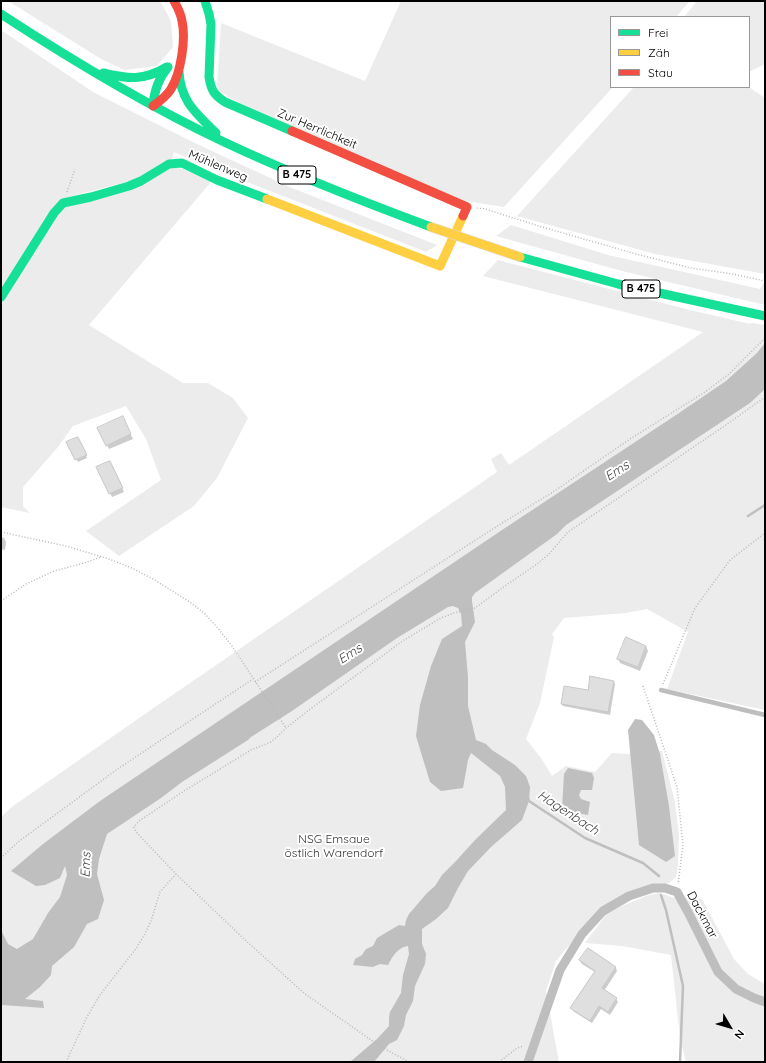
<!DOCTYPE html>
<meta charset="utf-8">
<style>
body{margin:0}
#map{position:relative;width:766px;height:1063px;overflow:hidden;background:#fff;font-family:Quicksand,sans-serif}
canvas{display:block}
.frame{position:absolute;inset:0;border:2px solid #000;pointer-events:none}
.legend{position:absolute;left:610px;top:16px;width:140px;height:72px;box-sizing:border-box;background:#fff;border:1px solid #999;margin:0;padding:5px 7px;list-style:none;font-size:12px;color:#000}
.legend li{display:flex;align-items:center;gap:8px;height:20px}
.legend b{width:20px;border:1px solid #999}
.north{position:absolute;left:710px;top:1007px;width:40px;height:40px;-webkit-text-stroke:3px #fff;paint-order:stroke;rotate:128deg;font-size:11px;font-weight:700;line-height:16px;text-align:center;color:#000}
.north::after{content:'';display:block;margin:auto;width:14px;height:18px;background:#000;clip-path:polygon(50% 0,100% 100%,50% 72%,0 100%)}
</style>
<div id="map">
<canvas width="766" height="1063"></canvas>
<div class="frame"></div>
<ul class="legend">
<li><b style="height:5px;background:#16e098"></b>Frei</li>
<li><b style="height:5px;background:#ffcf43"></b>Zäh</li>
<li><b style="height:5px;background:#f24e42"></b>Stau</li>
</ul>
<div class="north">N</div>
</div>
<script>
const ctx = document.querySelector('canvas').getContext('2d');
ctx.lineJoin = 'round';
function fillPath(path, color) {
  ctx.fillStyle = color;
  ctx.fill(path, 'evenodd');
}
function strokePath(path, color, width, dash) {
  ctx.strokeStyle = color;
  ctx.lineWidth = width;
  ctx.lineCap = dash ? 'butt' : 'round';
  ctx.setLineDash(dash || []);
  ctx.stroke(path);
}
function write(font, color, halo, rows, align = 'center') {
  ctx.font = font + ' Quicksand,sans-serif';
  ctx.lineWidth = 4;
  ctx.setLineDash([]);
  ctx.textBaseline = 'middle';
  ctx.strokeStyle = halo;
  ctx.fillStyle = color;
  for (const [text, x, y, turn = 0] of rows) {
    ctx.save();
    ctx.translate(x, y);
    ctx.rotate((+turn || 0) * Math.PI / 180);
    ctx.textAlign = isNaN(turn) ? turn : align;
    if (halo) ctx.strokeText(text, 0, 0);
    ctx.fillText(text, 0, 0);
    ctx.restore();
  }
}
fillPath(new Path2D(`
 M8,1H160L171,21L173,47L157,66L124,70L101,59Z
 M401,1H690L676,17H611V87H613L504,207L465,201L244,107L217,89L221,23L365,81Z
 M697,1H765V64L749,72V17H684Z
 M1,30L93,92L199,145L292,188L437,245L426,252L196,162L174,152L172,159L141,178L61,199L1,290Z
 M634,87H749L765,98V274L655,254L517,216Z
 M172,167L183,169L211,182L89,325L183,383H208L233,398L248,418L217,478L194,506L119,556L86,531L161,480L146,439L126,406L73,426L58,447L23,487V506L30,513L1,507V303L64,207Z
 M511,225L608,255L760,289L765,281V305L622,271L496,236Z
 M498,260L682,308L750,324L752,323L765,325V710L667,689L688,632L647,609L626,613L564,618L552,634L554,637L540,703L526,739L541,758L552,776L566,766L595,772L612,753L629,754L662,751L675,802L679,835L678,865L676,877L669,883L662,885L640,888L578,935L556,961L546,991L559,1062H1V817L13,806L155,707L497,472L491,459L501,453L509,465L703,332L483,276Z
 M659,893L675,898L702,899L734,959L748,974L765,984V1062H686L680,1038L671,955L622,946L585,943L608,912L646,896Z`), '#ececec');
fillPath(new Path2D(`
 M765,343V389L750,403L566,525L557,534L475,593L472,597V601L475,622L465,642L468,677V706L476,740L486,744L492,750L515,765L526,776L530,787L529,801L522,820L491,847L468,871L458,888L448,908L436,919L422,929V944L426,954L425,964L415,986L413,1001L406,1015L404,1026L397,1040L389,1044L374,1062H350L377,1039L389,1026V1018L390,1012L401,993L403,975L409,954L408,946C398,947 392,957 388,965L380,964L373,967L353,965L355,959L362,955L366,949L373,946L377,938L399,925L405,926L406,920L409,914L427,893L435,886L442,875L455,862L476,839L506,810L505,787L500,776L471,753L468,760L463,788L441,791L430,782L416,736L420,705L431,666L442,639L462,626L461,614L458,608L453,606L448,607L397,638L292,711L251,737L248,740L182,782L161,798L107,834L99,859L97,874L104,900L98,919L87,924L74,947L52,966L51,975L40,987L25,999L43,1001L44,1008L2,1005L1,1004V930L8,944L17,949L33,939L48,913L60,897L67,875L65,866L60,878L45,885L36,886L11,871L43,844L100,801L502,530L679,413L726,381L757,353Z
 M635,719L642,720L654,735L660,754L669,806L675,856L666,862L639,845L628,730Z
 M568,768L592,773L594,778L592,790H581L579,795L581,799L590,802L588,815L566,811L562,808L564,774Z`), '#bfbfbf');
fillPath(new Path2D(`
 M124,421L133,439L109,449L107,445Z
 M77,438L87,458L78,462L68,443Z
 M112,466L124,492L112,497L110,493Z
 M1,537L4,538L6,542L5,550L1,549Z
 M646,646L648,651L640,671L620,663L618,659Z
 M614,682L615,684L610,715L563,706L562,704L588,691Z
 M588,949L616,968L617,971L604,991L616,999L618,1002L610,1015L601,1009L592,1023L573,1011L572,1008L595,972L582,964L580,961Z`), '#0003');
strokePath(new Path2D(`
 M748,516L765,505
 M528,798L529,801L585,838L643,863L659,876
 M661,895L666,910L683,986L680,1062`), '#bfbfbf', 2.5);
const building = new Path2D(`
 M123,416L131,434L106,446L97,428Z
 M78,437L87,455L75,460L66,442Z
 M110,461L123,488L109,494L96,467Z
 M626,637L646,646L638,667L617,659Z
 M590,676L614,681L608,712L561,704L564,686L588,690Z
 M588,948L616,967L602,988L617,998L608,1012L599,1006L590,1021L570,1008L595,971L579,960Z`);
fillPath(building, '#dfdfdf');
strokePath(building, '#c7c7c7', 1);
strokePath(new Path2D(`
 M67,192L75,169
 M477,208L485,209L542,227L629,252L691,268L733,274L765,281
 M1,532L66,546L109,559L132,568L153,579L190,602L204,613L216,626L232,646L286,728
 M1,601L26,584L54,571L84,563L101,557
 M255,682L499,525L553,492L630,439L705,392L729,374L765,338
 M663,684L695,608L730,560L765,533
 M643,686L677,787L683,845L678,884
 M1,858L18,842L119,768L253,679
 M66,1062L87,1017L100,995L135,950L145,934L151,921L160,892L176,874
 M409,1062L387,1050L374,1042L305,994L243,938L176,874L136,832L134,827L139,821L184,791L251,750L271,742L279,735L286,728L309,710L404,640L441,618L454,613L475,608L505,586L537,564L549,554L568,532L723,427L765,397
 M499,1062L517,1048L524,1046`), '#b9b9b9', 1.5, [1, 2]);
strokePath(new Path2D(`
 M661,690L765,715`), '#bebebe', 4.5);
strokePath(new Path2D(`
 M528,1062L560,970L582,934L603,911L629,896L653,888H665L677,892L688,912L718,972L736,989L754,998L765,1002`), '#bebebe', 9);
strokePath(new Path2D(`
 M205,1L209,14L211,24L209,77C211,90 214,95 225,102L292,131
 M1,14C73,61 146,105 224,142C292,174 361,201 431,227
 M179,72C181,102 196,113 216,133
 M103,73C129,79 143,81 167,67
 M153,106C154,91 158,79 168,67
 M520,257L618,284L765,316
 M1,297L54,213L63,203L91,197L129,186L141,181L169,164L182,163L217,180L267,199`), '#16e098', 9);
strokePath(new Path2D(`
 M267,199L440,266L463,216`), '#ffcf43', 9);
strokePath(new Path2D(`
 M153,106C160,101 167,96 171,89C181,73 186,39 182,21C181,14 178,8 174,1
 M292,131L467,207L463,216`), '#f24e42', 9);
const slowBridge = new Path2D(`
 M431,227L520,257`);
strokePath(slowBridge, '#dbdbdb', 10, []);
strokePath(slowBridge, '#ffcf43', 9);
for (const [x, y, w] of [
 [297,175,38],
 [641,289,38]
]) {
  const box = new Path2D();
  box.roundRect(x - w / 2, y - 9, w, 18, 3);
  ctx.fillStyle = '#fff';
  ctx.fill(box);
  strokePath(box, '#000', 1);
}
write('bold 11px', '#000', null, [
 ["B 475",297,175],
 ["B 475",641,289]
]);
write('12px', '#000', '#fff', [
 ["Zur Herrlichkeit",317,129,23],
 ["Mühlenweg",218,166,23],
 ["Dackmar",702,915,62]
]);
write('12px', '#333', '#fff', [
 ["NSG Emsaue",334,839],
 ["östlich Warendorf",334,853]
]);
write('italic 13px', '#444', '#fff', [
 ["Ems",617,471,-33],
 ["Ems",350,654,-33],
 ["Hagenbach",568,813,33],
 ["Ems",86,865,-88]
]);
</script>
